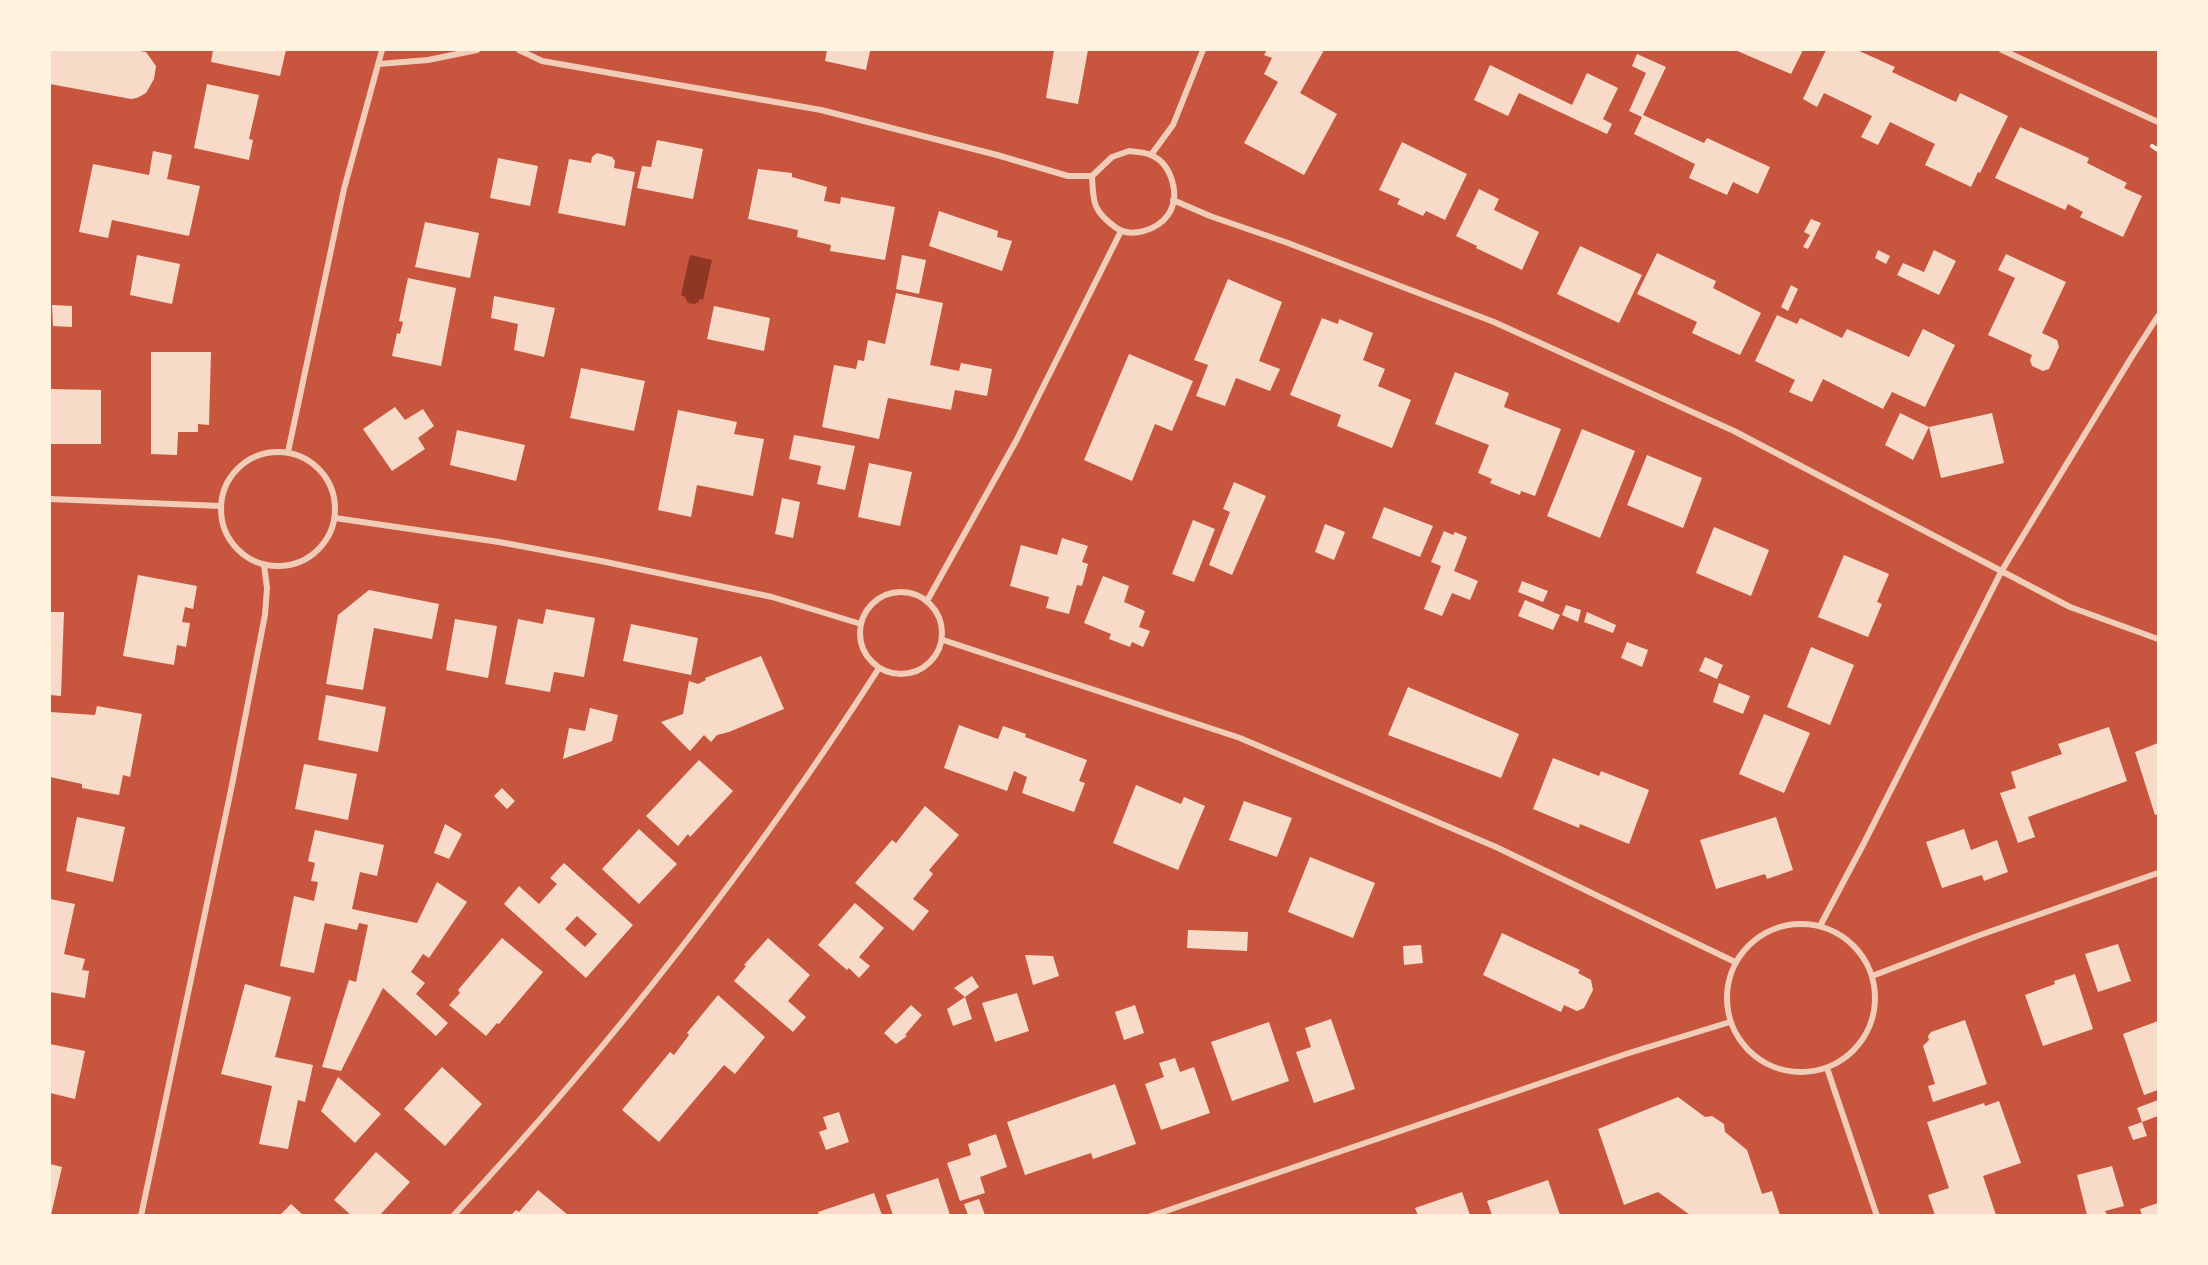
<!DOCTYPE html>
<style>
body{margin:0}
#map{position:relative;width:2208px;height:1265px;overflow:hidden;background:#c8553d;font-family:Montserrat,sans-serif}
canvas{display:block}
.frame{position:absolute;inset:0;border:51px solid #fff3e0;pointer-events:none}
</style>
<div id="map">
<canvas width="2208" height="1265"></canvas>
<div class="frame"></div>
</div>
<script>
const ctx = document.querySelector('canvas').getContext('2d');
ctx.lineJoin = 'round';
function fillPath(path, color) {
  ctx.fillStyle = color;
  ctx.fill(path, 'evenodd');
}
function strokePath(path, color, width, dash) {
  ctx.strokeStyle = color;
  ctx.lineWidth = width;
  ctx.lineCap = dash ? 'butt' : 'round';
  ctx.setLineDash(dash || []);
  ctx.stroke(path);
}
fillPath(new Path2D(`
 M690,255L712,260L703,300L699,299V302L694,304L688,303L685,297L681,295Z`), '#8f3625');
fillPath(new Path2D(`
 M53,50H133L146,52L156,66L154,79L146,93L137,98L131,99L50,84V51Z
 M213,50H286L280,76L211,62Z
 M827,50L870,51L866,70L825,61Z
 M1054,50H1088L1078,104L1046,98Z
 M1267,50H1324L1300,93L1337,114L1304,175L1244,143L1278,82L1264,74L1272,58L1264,55Z
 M1735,50H1803L1791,74Z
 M1826,50H1857L1895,67L1892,72L1956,102L1960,93L2008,116L1980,173L1978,172L1971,187L1925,165L1935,144L1890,122L1878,145L1861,137L1872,116L1824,93L1817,107L1803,99Z
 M1637,54L1666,67L1643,115L1704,143L1707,138L1770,167L1758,194L1733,182L1727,195L1689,178L1695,164L1634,134L1642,117L1629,111L1646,73L1632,66Z
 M1490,65L1572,105L1587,73L1618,88L1603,119L1612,124L1607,134L1519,93L1508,116L1474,100Z
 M207,84L259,95L249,139L253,140L249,160L194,148Z
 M2020,127L2089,158L2087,163L2127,183L2124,188L2142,196L2123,237L2080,217L2083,212L2068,204L2065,210L1995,178Z
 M657,140L703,149L693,199L637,188L642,166L651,167Z
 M1402,142L1467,174L1445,220L1426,211L1423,216L1397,204L1400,199L1379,190Z
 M153,151L172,155L167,179L200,186L189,236L112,220L108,238L79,232L93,164L149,175Z
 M597,153L612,157L615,161L614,168L635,172L625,226L558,213L569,159L591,163L592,157Z
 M498,158L538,166L530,206L490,198Z
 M758,169L792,173V177L827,187L824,201L840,204L841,197L895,207L885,260L830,251L831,245L797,237L798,230L748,219Z
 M1479,189L1499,199L1494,210L1539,232L1522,270L1476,248L1477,246L1456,236Z
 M939,211L998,231L997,237L1012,241L1002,271L929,246Z
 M1811,219L1821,223L1808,249L1803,247L1810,235L1804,232Z
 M425,222L479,233L470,278L415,267Z
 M1580,246L1642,275L1619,323L1557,294Z
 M1878,250L1890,256L1886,264L1875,258Z
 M1934,250L1956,261L1939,295L1897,275L1903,263L1924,272Z
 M1657,253L1716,281L1713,288L1761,313L1740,355L1692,333L1697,322L1637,294Z
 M2006,254L2066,282L2042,333L2057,340L2059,347L2049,369L2043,371L2032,366L2030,360L2032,355L1988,335L2015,278L1998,270Z
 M137,255L180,264L172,304L130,295Z
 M902,255L926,260L919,294L896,289Z
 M408,278L456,288L441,366L392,356L397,333L400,334L403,322L399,321Z
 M1228,279L1282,302L1259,361L1280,369L1270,391L1236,378L1225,406L1196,396L1208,365L1194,360Z
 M1791,285L1798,289L1788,311L1781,307Z
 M896,293L943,303L930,365L959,371L961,363L992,369L987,396L955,390L951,410L888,398L879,439L822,427L834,365L856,369L858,360L864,361L868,340L885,344Z
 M494,296L555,308L544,357L514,350L518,324L491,318Z
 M52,305L72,306V327L53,326Z
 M714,306L770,318L764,351L707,339Z
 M1777,315L1797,324L1800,318L1842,338L1847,329L1909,357L1923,329L1955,345L1925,407L1892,392L1883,409L1823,379L1812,402L1789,392L1795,380L1755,361Z
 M1322,318L1338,324L1339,319L1373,333L1363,360L1385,369L1378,386L1411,400L1392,448L1337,426L1341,415L1290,395Z
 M151,352H211L209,425L198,424V432H178L177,455L151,454Z
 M1129,354L1193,381L1172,431L1155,424L1132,481L1084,460Z
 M581,368L645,381L634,431L570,418Z
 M1455,372L1509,393L1504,407L1561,429L1535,496L1521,491L1520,495L1490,483L1492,479L1478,473L1489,445L1435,424Z
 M50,389L101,390V444H50Z
 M395,407L405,420L423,409L434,426L418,438L425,449L392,471L363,429Z
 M678,410L737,422L734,434L764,439L753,496L697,485L691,517L658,510Z
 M1900,413L1929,427L1992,413L2004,463L1941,478L1929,427L1913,460L1885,445Z
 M1582,429L1635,451L1600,538L1547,516Z
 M457,430L525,445L516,481L450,465Z
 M794,435L855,446L845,490L817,484L821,466L789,459Z
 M1647,455L1702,478L1683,528L1627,505Z
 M869,463L912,472L900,526L858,517Z
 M1234,482L1266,496L1232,575L1209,565L1230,512L1223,509Z
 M782,498L800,502L793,538L775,534Z
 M1384,507L1433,526L1420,557L1372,538Z
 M1193,520L1215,529L1194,582L1172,574Z
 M1325,524L1345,532L1334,560L1315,552Z
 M1714,527L1769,550L1751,596L1696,573Z
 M1444,531L1453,535L1455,532L1467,537L1454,571L1478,581L1470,600L1452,593L1442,616L1424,609L1441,566L1431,562Z
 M1062,538L1088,546L1082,562L1088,564L1082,586L1077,585L1069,614L1046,608L1049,597L1010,586L1021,545L1057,555Z
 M1844,555L1889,574L1877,602L1882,604L1868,637L1818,617Z
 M138,575L197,586L193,609L185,607L182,622L190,623L186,647L177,645L174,665L123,656Z
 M1103,576L1129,586L1124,602L1145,611L1139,627L1150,631L1143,647L1132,642L1130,647L1109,639L1111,634L1084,623Z
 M1522,581L1548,591L1543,602L1518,592Z
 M369,590L439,604L432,639L374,628L363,690L326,684L338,615Z
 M1525,600L1560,615L1553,630L1518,616Z
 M1566,605L1581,610L1578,622L1562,615Z
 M546,609L595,618L584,677L554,672L550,692L505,684L518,619L543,624Z
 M50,612H64L61,696L50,695Z
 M1587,612L1616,625L1613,633L1584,622Z
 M455,619L497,626L488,678L446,670Z
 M631,624L698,638L691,675L623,661Z
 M1627,642L1648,650L1642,667L1621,658Z
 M1811,647L1854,665L1830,725L1787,707Z
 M761,656L784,709L729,732L717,735L711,742L704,735L690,751L661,722L683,714L689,681L698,684L706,680L705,678Z
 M1705,657L1723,665L1717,679L1699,671Z
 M1719,683L1750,696L1743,714L1713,702Z
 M1408,687L1519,734L1501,778L1388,735Z
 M326,695L386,707L378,752L318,740Z
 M97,706L142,714L130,777L123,775L119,795L82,788V784L50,777V712L95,715Z
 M590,708L618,715L612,741L563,759L569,728L585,731Z
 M1764,714L1810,733L1784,793L1739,774Z
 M959,725L998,739L1003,726L1026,734L1025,737L1087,760L1079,781L1085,783L1074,812L1022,793L1027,777L1014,771L1007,791L944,768Z
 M2109,727L2127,781L2028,817L2035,837L2018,843L2000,793L2016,788L2011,772L2062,754L2058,744Z
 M2158,743V814L2155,815L2135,752Z
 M1553,758L1599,776L1601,771L1649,790L1629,844L1580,824L1579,828L1533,809Z
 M699,760L733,791L690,837L688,834L678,846L646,816Z
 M304,764L357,774L348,820L295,809Z
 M1136,785L1181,804L1184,797L1205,806L1178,870L1113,843Z
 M502,788L515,801L507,809L494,796Z
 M1244,801L1292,818L1277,857L1229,840Z
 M925,806L959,835L929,870L933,874L913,899L929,911L913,931L855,883L892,840L896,843Z
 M77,817L125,827L113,882L66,871Z
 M1776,817L1793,870L1767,879L1765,874L1716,889L1700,840Z
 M445,824L462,834L449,859L434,853Z
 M639,829L677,864L639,904L602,869Z
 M1964,829L1971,850L1997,840L2008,872L1984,881L1982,875L1942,888L1926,842Z
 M315,830L384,845L377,876L360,872L352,909L417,923L437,882L467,902L429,958L423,954L411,972L425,983L416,994L448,1023L436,1036L383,988L341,1071L322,1067L349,980L356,982L368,925L359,923L357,930L325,923L314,973L280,966L294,896L314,901L318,882L311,881L315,863L308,861Z
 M1310,857L1375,883L1353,938L1288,912Z
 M564,863L633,925L586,978L504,904L519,886L539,904L557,884L550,878ZM577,916L597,934L585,947L565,929Z
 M50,899L75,904L64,954L85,959L82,970L89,971L85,998L50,992Z
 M855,903L884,928L859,957L870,966L859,978L849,968L847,970L818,945Z
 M1188,930L1248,932L1247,951L1187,948Z
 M1502,933L1580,970L1578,973L1591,980L1593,990L1584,1008L1577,1011L1564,1005L1561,1012L1483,975Z
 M502,938L543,972L499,1024L497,1023L486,1036L449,1005L460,993L458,990Z
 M768,938L810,975L788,1001L806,1017L793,1032L734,981L746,966L744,965Z
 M2118,944L2131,981L2098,992L2085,954Z
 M1421,945L1423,963L1404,965L1403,946Z
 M1025,955L1053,956L1059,976L1033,985Z
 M2075,974L2093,1029L2043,1046L2025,995L2055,984L2054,981Z
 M972,976L979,987L965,997L954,988Z
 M245,984L291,997L275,1057L313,1065L305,1102L298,1100L288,1149L259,1144L272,1086L221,1074Z
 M1017,993L1029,1031L995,1042L982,1003Z
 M718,995L765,1037L735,1074L724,1065L659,1142L622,1110L670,1052L674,1055L689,1035L687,1033Z
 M965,997L972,1019L953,1026L947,1009Z
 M911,1005L922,1015L905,1035L907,1036L896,1044L884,1033Z
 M1135,1005L1144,1033L1124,1040L1115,1012Z
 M1331,1019L1355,1089L1314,1103L1296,1052L1311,1047L1305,1028Z
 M1965,1020L1987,1084L1933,1102L1928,1086L1935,1084L1923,1046L1929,1040L1928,1036L1931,1032Z
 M2158,1021V1090L2144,1095L2123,1034Z
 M1269,1022L1289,1081L1232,1101L1211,1042Z
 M50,1044L85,1051L75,1099L50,1093Z
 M1175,1058L1180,1072L1194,1067L1210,1113L1161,1130L1145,1084L1164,1077L1159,1063Z
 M442,1067L482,1104L445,1146L404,1109Z
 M338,1077L381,1114L355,1143L321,1111Z
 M1115,1084L1136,1144L1093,1159L1091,1153L1025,1175L1007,1122Z
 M1678,1097L1705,1117L1712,1116L1724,1124L1725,1132L1747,1150L1762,1194L1772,1191L1780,1215H1690L1658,1192L1624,1205L1598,1129Z
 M2158,1100V1116L2142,1122L2137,1108Z
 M1999,1101L2021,1163L1983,1176L1996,1215H1935L1928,1195L1949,1188L1927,1122L1984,1103L1985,1106Z
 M839,1112L849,1142L826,1150L819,1132L827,1129L823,1117Z
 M2142,1122L2147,1136L2133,1140L2128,1127Z
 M996,1134L1007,1167L980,1177L985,1193L960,1201L947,1163L971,1155L968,1144Z
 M376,1152L410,1182L380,1215H351L334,1200Z
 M50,1164L62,1167L51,1215H50Z
 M2112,1166L2124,1206L2105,1211L2107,1215H2087L2077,1175Z
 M938,1178L950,1215H893L886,1195Z
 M1548,1180L1560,1215H1492L1487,1201Z
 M538,1190L568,1215H511L516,1210L519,1212Z
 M1462,1192L1470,1215H1418L1415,1208Z
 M874,1193L882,1215H819L818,1212Z
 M979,1199L985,1215H968L964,1204Z
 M2158,1203V1215H2142L2140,1209Z
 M291,1204L303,1215H280Z`), '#f7dbc8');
strokePath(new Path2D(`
 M2152,146L2158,150`), '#fff3e0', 4);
strokePath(new Path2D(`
 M519,50L542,61L821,110L997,155L1068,176H1092
 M2002,50L2158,122
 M379,64L428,60L477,50
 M1129,151C1135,152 1145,152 1151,155C1172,164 1181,196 1168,215C1157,230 1131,239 1115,227C1093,211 1093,202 1092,176L1112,157Z
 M1151,155L1173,125L1203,50
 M1173,200L1210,216L1288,243L1494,322L1734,431L2070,607L2158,639
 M221 509a57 57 0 1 1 114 0a57 57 0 1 1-114 0Z
 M288,452L344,189L382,50
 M50,499L221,506
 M335,518L499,542L601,561L772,597L861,624
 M860 633a41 41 0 1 1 82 0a41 41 0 1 1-82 0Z
 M927,601L1016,441L1121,231
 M943,640L1240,738L1496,847L1735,962
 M1727 998a74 74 0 1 1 148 0a74 74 0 1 1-148 0Z
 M1820,926L1864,843L2001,572L2131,358L2158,316
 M1872,976L1980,935L2158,873
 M1827,1068L1877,1216
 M141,1216L232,785L265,615L267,588L264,565
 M453,1216C611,1046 754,863 879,668
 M1151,1216L1629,1053L1730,1022`), '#f1ccb7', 6);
</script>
